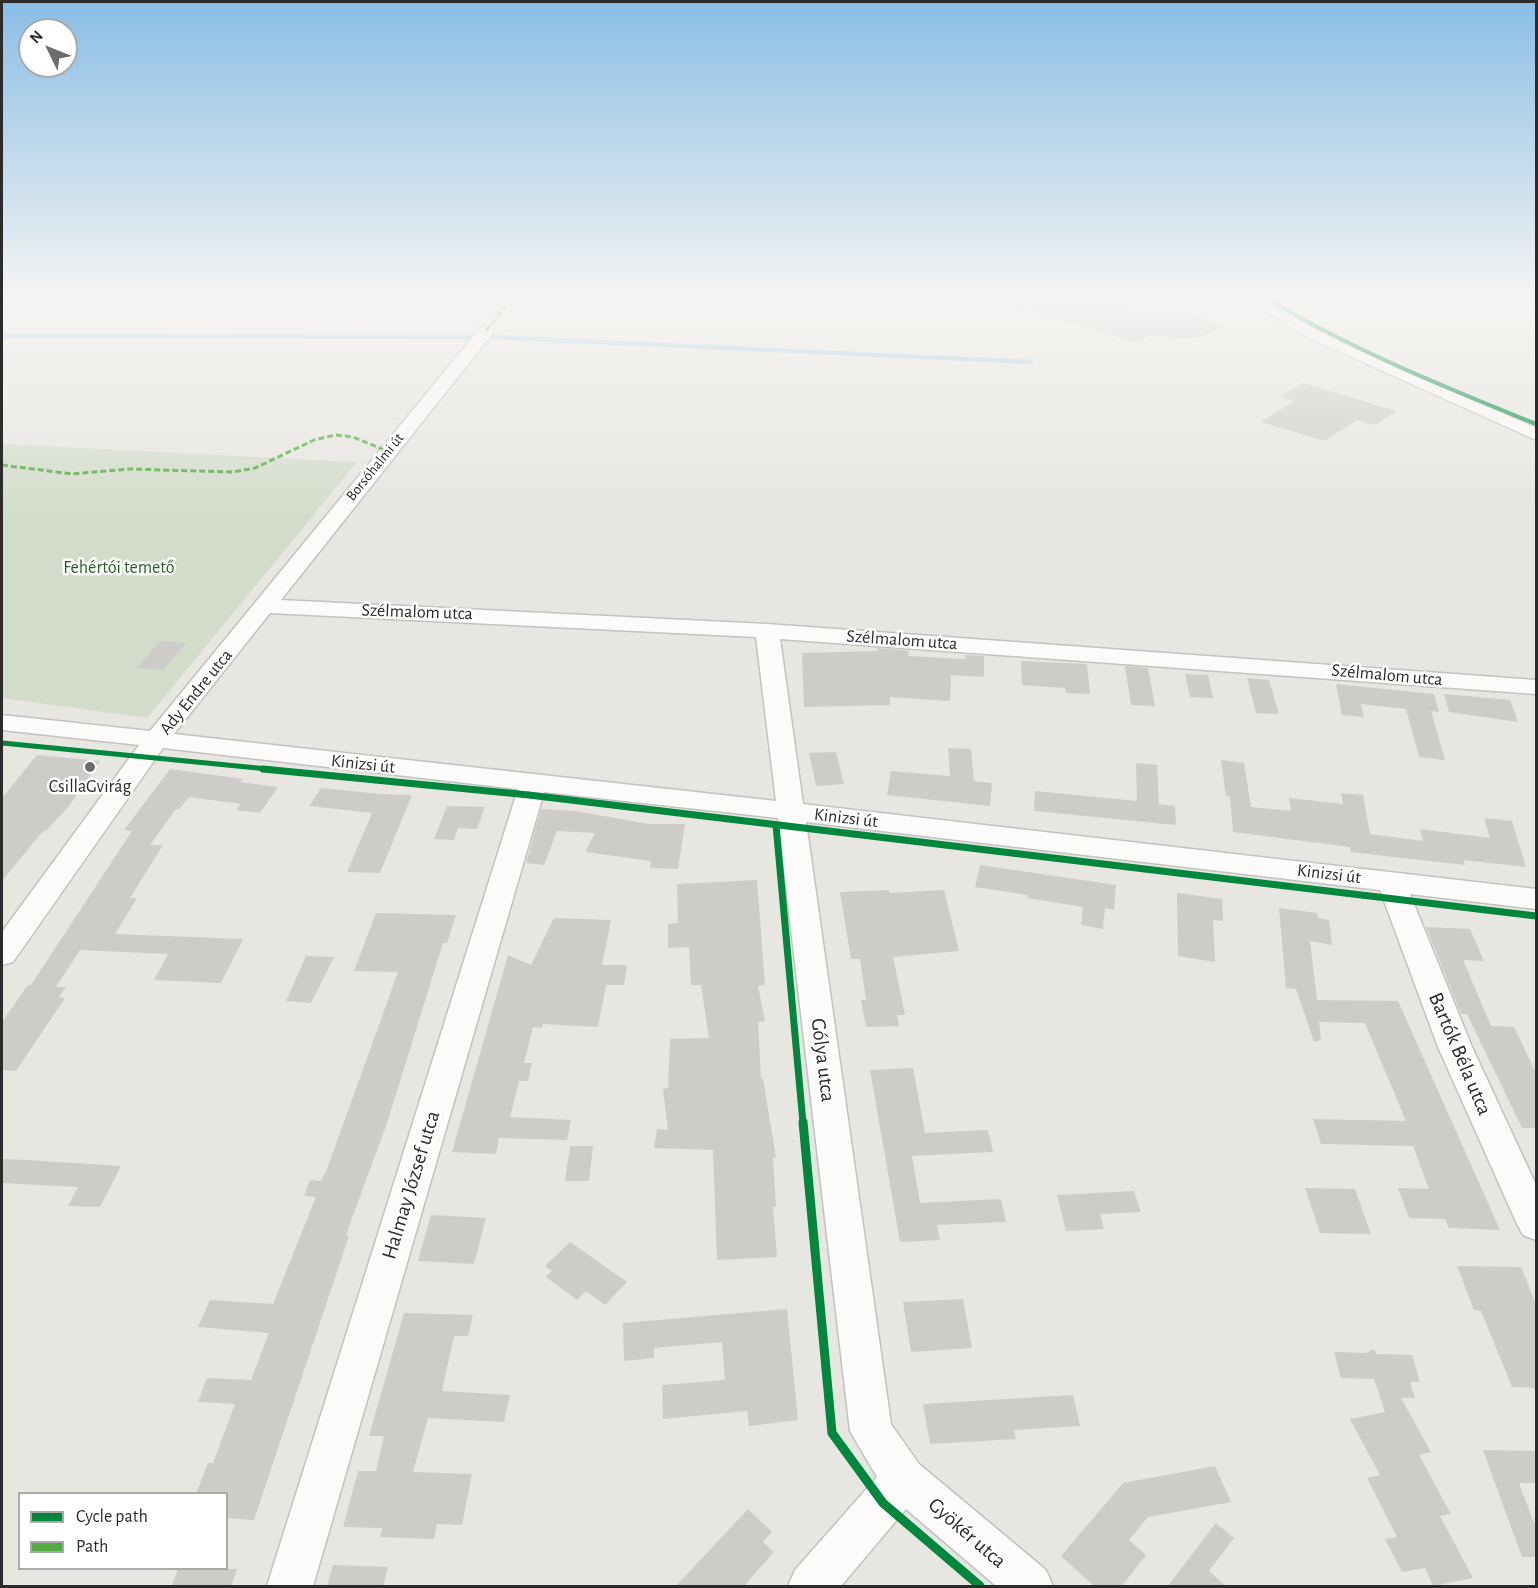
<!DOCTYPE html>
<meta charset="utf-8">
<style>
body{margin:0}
#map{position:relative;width:1538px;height:1588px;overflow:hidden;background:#e8e6e1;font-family:"Alegreya Sans",sans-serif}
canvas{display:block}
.frame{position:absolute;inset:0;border:3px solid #2b2b2b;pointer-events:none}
.legend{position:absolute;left:18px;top:1492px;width:210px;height:78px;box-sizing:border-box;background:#fff;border:2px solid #aaa;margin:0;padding:8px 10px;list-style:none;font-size:18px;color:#2b2b2b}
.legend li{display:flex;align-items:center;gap:12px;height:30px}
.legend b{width:30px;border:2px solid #aaa}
.north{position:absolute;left:18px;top:18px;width:60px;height:60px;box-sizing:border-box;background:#fff;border:2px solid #aaa;border-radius:50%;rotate:313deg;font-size:16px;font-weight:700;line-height:24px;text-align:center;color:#2b2b2b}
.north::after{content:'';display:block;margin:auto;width:21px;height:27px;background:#6d6c6b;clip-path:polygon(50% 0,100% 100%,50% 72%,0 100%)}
</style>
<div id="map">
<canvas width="1538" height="1588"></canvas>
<div class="frame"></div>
<ul class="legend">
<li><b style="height:8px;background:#00873e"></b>Cycle path</li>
<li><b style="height:8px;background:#54ab44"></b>Path</li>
</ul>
<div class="north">N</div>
</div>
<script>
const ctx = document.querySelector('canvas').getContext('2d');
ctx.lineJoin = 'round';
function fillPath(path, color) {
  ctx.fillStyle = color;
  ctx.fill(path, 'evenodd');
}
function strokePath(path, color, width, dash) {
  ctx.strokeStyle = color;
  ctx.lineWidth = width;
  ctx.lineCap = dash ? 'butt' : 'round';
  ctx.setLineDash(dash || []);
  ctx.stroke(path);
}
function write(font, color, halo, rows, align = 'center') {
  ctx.font = font + ' "Alegreya Sans",sans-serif';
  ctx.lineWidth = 5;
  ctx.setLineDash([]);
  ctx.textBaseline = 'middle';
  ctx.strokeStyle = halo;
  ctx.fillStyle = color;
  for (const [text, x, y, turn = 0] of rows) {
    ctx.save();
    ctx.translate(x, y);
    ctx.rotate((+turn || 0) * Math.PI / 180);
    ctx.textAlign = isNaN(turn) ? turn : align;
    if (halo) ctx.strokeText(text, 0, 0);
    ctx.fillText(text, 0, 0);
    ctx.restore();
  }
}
fillPath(new Path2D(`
 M2,444L357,462L147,718L2,698Z`), '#d3dcca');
strokePath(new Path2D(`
 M2,336L471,337
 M490,337L1031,362`), '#9ccae2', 4.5);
fillPath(new Path2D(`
 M1004,299H1087L1141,314L1164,310L1190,313L1223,327L1202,337L1176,339L1152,335L1137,343L1004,303Z
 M1303,383L1397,411L1375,425L1357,420L1324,441L1261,422L1294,401L1280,397Z
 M161,641L186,643L163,670L136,668Z
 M877,648L909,651L908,656L965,659V655L984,656V677L951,675L950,701L890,697V705L804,707L802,653L877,651Z
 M1021,661L1087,664L1090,694L1066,693L1065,688L1022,685Z
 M1125,666L1148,668L1155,706L1131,705Z
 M1185,674L1208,675L1213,698L1190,697Z
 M1247,678L1269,680L1279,714L1256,713Z
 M1336,684L1434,694L1439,712L1431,711L1445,760L1419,757L1406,709L1361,704L1364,717L1342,715Z
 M1444,694L1510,700L1518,722L1449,712Z
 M948,748L971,749L974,781L992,783L990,806L887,795L891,771L950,776Z
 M836,752L844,784L816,786L809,753Z
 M37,755L100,761L69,806L46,831H43L2,881V798Z
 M1221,760L1244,763L1251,807L1291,811L1289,798L1343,804L1341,793L1363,795L1370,834L1423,841L1420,829L1490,838L1484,818L1512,821L1526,867L1463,860L1465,865L1394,857L1351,852L1350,847L1233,832L1230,797L1226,796Z
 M1136,763L1157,765L1159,804L1175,806L1176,825L1034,811L1035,791L1137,801Z
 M170,769L243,779L240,782L278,787L260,813L236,810L241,804L189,797L179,809H176L150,845H163L130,898H137L115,934L243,939L221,983L154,980L168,954L80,950L56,987H66L59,997L65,998L16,1071L2,1070V1022L28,985H31L132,831L124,830Z
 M321,788L381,794L412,795L380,873L347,872L372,813L309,806Z
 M447,806L485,807L477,829L458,828L454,840L434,839Z
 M541,809L575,811L649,824H685L678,869L650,868L651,861L585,852L595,833L557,831L544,865L526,863Z
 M980,865L1116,885L1114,910L1105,908L1103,929L1081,925L1083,907L1027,898L1028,895L975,887Z
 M757,880L765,985L758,986L765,1021L758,1022L761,1079H763L776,1158H773L776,1207H773L777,1257L717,1260L713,1150L654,1148L657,1129L668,1130L663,1089L668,1088L670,1039L709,1038L701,985H691L689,947L668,948V924L678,923L677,884Z
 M889,890V893L944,890L959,951L893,957L905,1015H897L899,1026L866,1027L861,1000H866L860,959H851L840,892Z
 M1177,893L1222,899L1223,921L1213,920L1215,962L1178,956Z
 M1279,908L1317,913L1318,918L1329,920L1332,945L1310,941L1317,1000L1398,1001L1500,1230L1449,1228L1445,1219L1409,1218L1398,1188L1429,1189L1413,1146L1321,1144L1313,1119L1406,1121L1365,1023L1319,1022L1321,1040L1314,1042L1296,989L1286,988Z
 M376,913L456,915L447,943H443L387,1123L346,1235L349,1236L254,1520L226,1518V1494H196L208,1463H213L235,1404L198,1402L207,1378L251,1380L269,1333L198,1327L210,1300L273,1304L316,1197L304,1196L310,1180L321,1181L327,1169L398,972L354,971Z
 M554,918L611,920L602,965H627L624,985H606L598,1027L543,1024L542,1028L533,1027L524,1063H532L528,1081H519L510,1117L571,1120L567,1140L499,1138L496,1154L452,1152L508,955L531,965Z
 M1426,927L1470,929L1484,961L1463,960L1491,1026L1514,1027L1536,1073V1128H1522L1467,1014H1461Z
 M306,956L334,957L311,1003L286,1001Z
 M913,1068L925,1133L988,1130L993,1152L912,1156L920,1203L1001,1199L1006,1222L937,1225L940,1240L900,1242L870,1070Z
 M570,1146H593L589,1181H565Z
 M2,1159L27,1160L121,1166L100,1207L68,1206L78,1187L2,1183Z
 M1305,1188L1355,1189L1371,1234L1320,1233Z
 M1134,1191L1141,1212L1100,1214L1104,1229L1066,1231L1057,1195Z
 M431,1215L486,1218L474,1264L418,1261Z
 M570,1242L627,1282L605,1305L586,1291L577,1300L546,1277L552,1271L545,1266Z
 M1457,1266L1521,1267L1536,1304V1388L1512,1387L1481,1311L1474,1310Z
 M963,1299L972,1348L911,1352L903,1302Z
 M787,1309L798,1420L749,1426L747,1411L663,1419L662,1385L725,1380L722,1342L654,1348V1358L624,1361L623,1323Z
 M404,1313L473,1315L468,1336H454L442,1391L510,1395L504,1422L428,1418L413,1472L472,1474L462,1525L437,1524L434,1539L380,1537L382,1528L343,1527L358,1471H376L384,1436H369Z
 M1374,1349L1376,1354L1412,1355L1420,1382H1410L1415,1398H1401L1431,1452L1419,1455L1451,1514L1440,1516L1473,1578L1433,1586L1425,1568L1402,1572L1385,1539L1397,1537L1367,1478L1380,1475L1350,1419L1385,1412L1374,1379L1341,1378L1334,1352L1366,1353Z
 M1073,1395L1080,1426L1014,1430L1016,1439L930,1444L923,1404Z
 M1483,1450L1536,1451V1483H1519L1536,1528V1557H1522Z
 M1215,1466L1231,1502L1148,1517L1129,1540L1146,1555L1121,1587H1095L1061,1556L1123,1483Z
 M748,1509L772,1532L763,1542L774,1552L743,1587H675Z
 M1216,1523L1234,1538L1209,1571L1227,1587H1167Z
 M333,1565L388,1567L383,1587H327Z
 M178,1569H237L231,1587H171Z`), '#cdccc8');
const minor = new Path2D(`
 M1246,299H1264L1317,330L1536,428V440L1305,336Z
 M486,326L494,331L492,334L281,600L767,624L1536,680V694L780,639L803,804L1536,889V909L1410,894L1472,1047L1536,1185V1240L1523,1235L1517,1224L1438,1047L1380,890L806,822L891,1424L919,1464L1046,1570L1053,1586H996L906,1509L841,1586H788L795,1570L877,1477L850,1431L778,818L544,792L313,1586H267L518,789L163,748L13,962L2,965V932L139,745L2,730V715L150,731L480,328ZM270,613L756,637L776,801L174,734Z`);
strokePath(minor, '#c2c2c1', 3);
fillPath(minor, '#fcfbfa');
strokePath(new Path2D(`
 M486,331L511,299
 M2,465L72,474L130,469L233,472L255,468L314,440L335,435L353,437L387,451`), '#54ab44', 3, [6, 3]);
strokePath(new Path2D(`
 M1268,299C1352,350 1445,387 1536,424`), '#00873e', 4);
strokePath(new Path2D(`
 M2,743L278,770`), '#00873e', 5);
strokePath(new Path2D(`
 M263,769L529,795L1536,916
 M776,825L803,1123`), '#00873e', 7);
strokePath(new Path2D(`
 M803,1122L832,1433L883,1503L980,1586`), '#00873e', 9);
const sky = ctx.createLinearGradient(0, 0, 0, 521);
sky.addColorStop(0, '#89bde6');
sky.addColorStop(0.57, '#f5f4f2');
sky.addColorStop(1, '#f5f4f200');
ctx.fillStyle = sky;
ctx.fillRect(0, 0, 1538, 521);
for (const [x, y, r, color] of [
 [90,767,6,"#6d6c6b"]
]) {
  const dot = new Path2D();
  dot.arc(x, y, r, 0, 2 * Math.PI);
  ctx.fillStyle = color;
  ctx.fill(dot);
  strokePath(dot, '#fff', 2);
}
write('15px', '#2b2b2b', '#fff', [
 ["Borsóhalmi út",375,467,-51]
]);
write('18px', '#296122', '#fff', [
 ["Fehértói temető",119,568]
]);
write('18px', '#2b2b2b', '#fff', [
 ["Szélmalom utca",417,612,2],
 ["Szélmalom utca",902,640,4],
 ["Szélmalom utca",1387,675,5],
 ["Ady Endre utca",196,692,-51],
 ["Kinizsi út",363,764,6],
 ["Kinizsi út",846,818,7],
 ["Kinizsi út",1329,874,7]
]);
write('18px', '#2b2b2b', '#fff', [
 ["CsillaGvirág",90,787]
]);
write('21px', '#2b2b2b', '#fff', [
 ["Bartók Béla utca",1460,1054,67],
 ["Gólya utca",823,1060,83],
 ["Halmay József utca",411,1185,-73],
 ["Gyökér utca",967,1533,41]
]);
</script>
